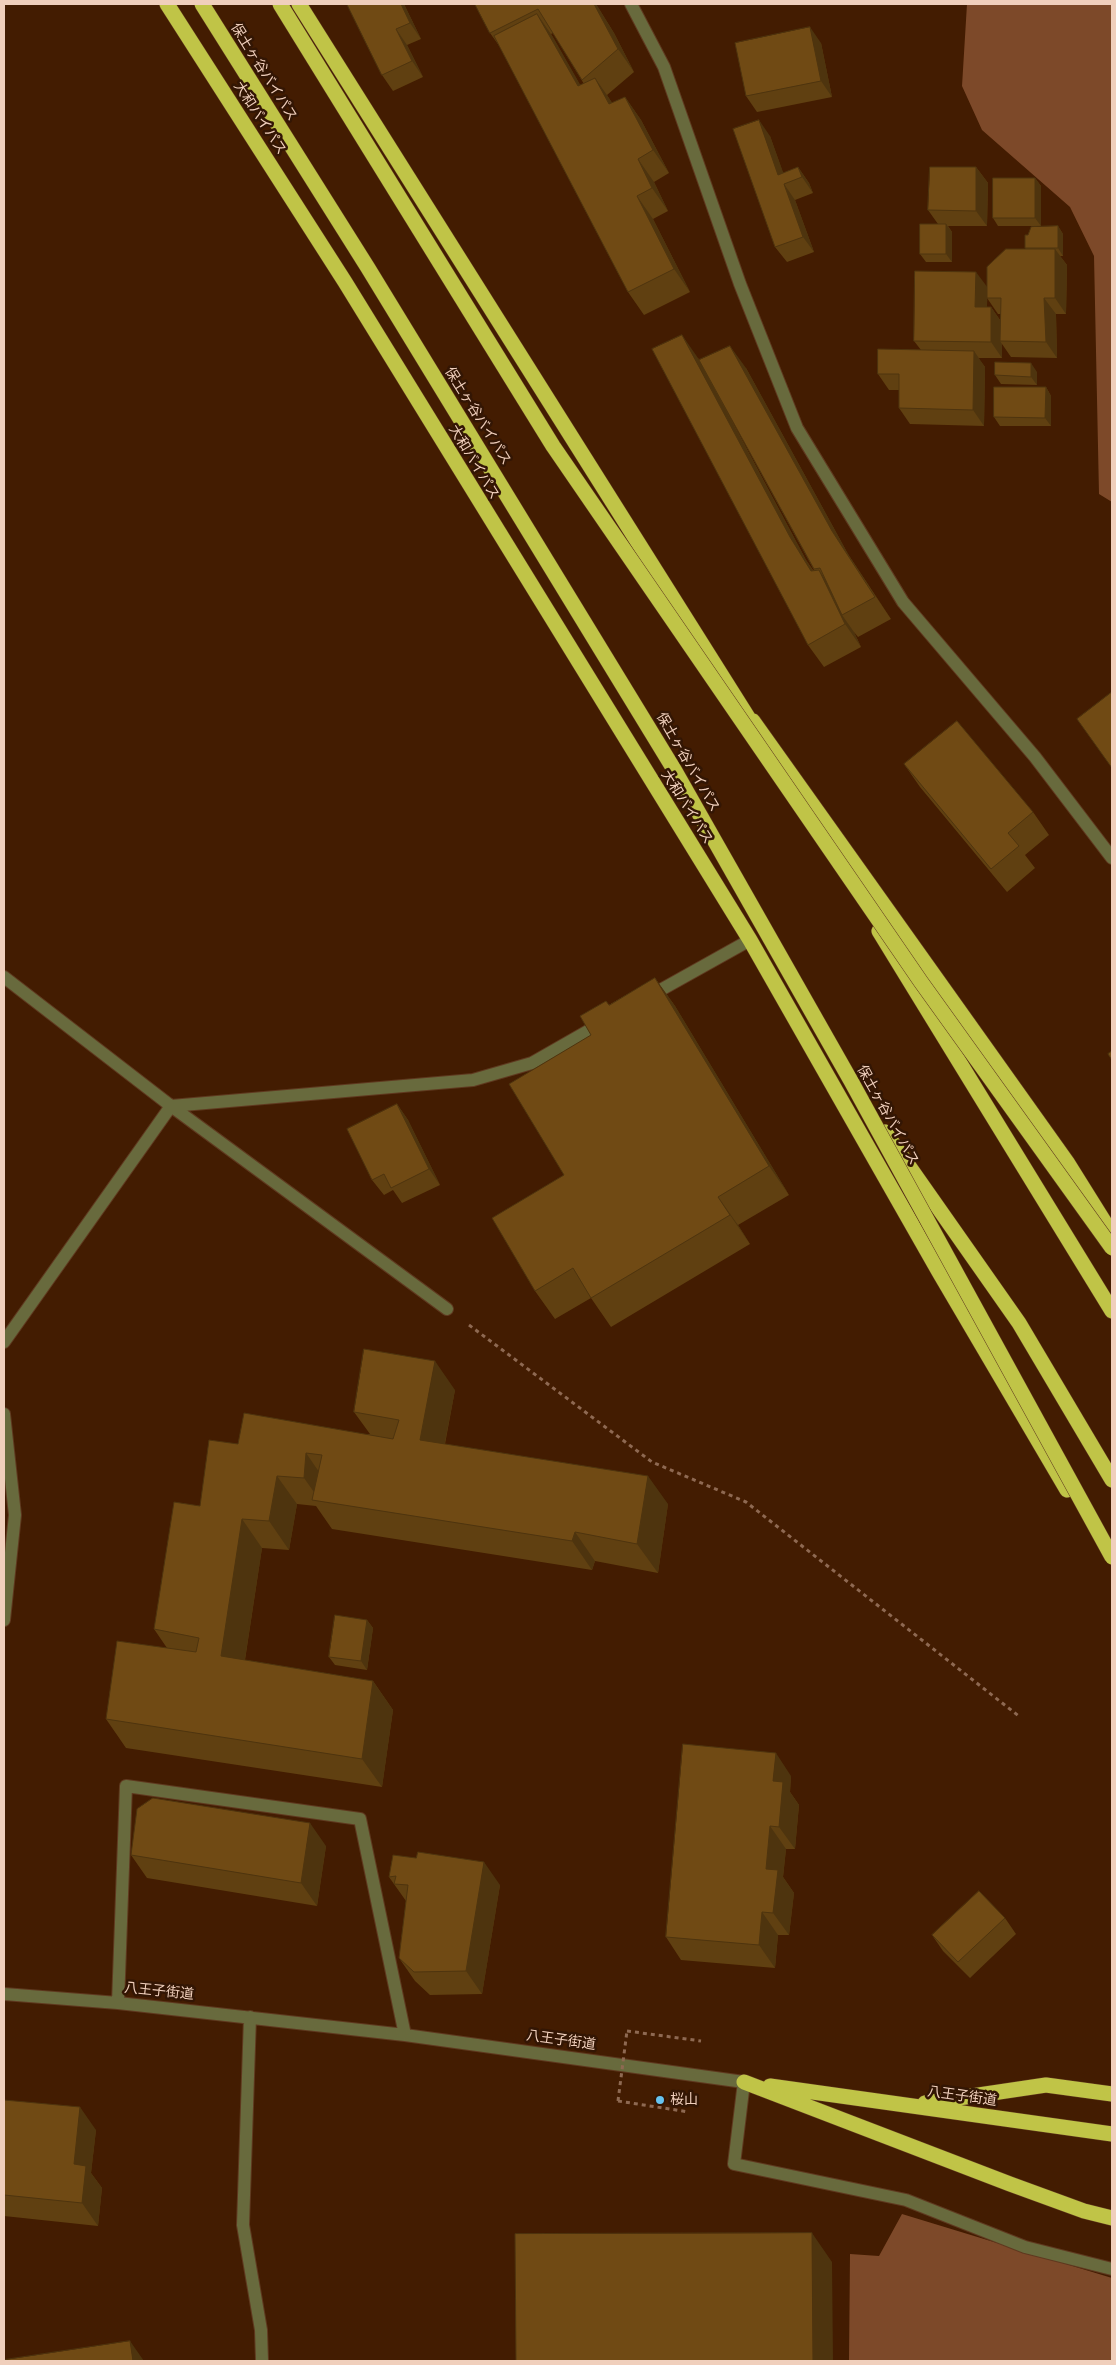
<!DOCTYPE html>
<meta charset="utf-8">
<style>
body{margin:0}
#map{position:relative;width:1116px;height:2365px;overflow:hidden;background:#431c01;font-family:"Playfair Display",serif}
canvas{display:block}
.frame{position:absolute;inset:0;border:5px solid #f0cfbc;pointer-events:none}
</style>
<div id="map">
<canvas width="1116" height="2365"></canvas>
<div class="frame"></div>
</div>
<script>
const ctx = document.querySelector('canvas').getContext('2d');
ctx.lineJoin = 'round';
function fillPath(path, color) {
  ctx.fillStyle = color;
  ctx.fill(path, 'evenodd');
}
function strokePath(path, color, width, dash) {
  ctx.strokeStyle = color;
  ctx.lineWidth = width;
  ctx.lineCap = dash ? 'butt' : 'round';
  ctx.setLineDash(dash || []);
  ctx.stroke(path);
}
function write(font, color, halo, rows, align = 'center') {
  ctx.font = font + ' "Playfair Display","Noto Sans JP",serif';
  ctx.lineWidth = 5;
  ctx.setLineDash([]);
  ctx.textBaseline = 'middle';
  ctx.strokeStyle = halo;
  ctx.fillStyle = color;
  for (const [text, x, y, turn = 0] of rows) {
    ctx.save();
    ctx.translate(x, y);
    ctx.rotate((+turn || 0) * Math.PI / 180);
    ctx.textAlign = isNaN(turn) ? turn : align;
    if (halo) ctx.strokeText(text, 0, 0);
    ctx.fillText(text, 0, 0);
    ctx.restore();
  }
}
fillPath(new Path2D(`
 M967,4H1112V502L1099,494L1094,256L1070,207L982,130L962,86Z
 M902,2214L1112,2278V2361H849L850,2254L879,2256Z`), '#7d4929');
const minor = new Path2D(`
 M631,4L664,67L740,284L797,428L903,602L1035,757L1112,858
 M4,977L171,1106L447,1309
 M648,997L750,940
 M4,1342L171,1106L473,1080L532,1063L602,1023
 M4,1414L15,1515L4,1620
 M4,1994L118,2003L405,2035L744,2082L734,2164L906,2200L1025,2247L1112,2269
 M118,2003L126,1786L360,1819L405,2035
 M250,2017L243,2225L261,2330L262,2361`);
const highway = new Path2D(`
 M167,4L345,282L750,940L939,1272L1067,1490
 M299,4L756,730
 M753,721L1067,1162L1112,1234
 M879,931L1112,1311
 M885,1132L1019,1323L1112,1480
 M744,2082L1010,2184L1084,2211L1112,2218
 M770,2086L1112,2134
 M925,2103L1046,2085L1112,2094`);
strokePath(minor, '#5f391f', 14);
strokePath(highway, '#5f391f', 16);
strokePath(new Path2D(`
 M469,1325L652,1462L746,1502L1020,1717
 M627,2031L701,2041
 M618,2101L689,2112`), '#8e6952', 3, [4, 4]);
strokePath(minor, '#686a3d', 12);
strokePath(highway, '#c0c447', 15);
const highwayBridge = new Path2D(`
 M202,4L368,268L675,771L851,1081L1112,1557
 M280,4L553,446L921,982L1112,1248`);
strokePath(highwayBridge, '#5f391f', 16, []);
strokePath(new Path2D(`
 M618,2101L627,2031`), '#8e6952', 3, [4, 4]);
strokePath(highwayBridge, '#c0c447', 15);
fillPath(new Path2D(`
 M347,4H404L421,39L407,45L423,77L393,91L382,75Z
 M475,4H596L614,33L634,72L607,95L612,103L625,97L641,120L669,173L654,182L668,211L653,219L690,292L644,315L628,292L500,47L490,33ZM553,33L584,84L580,85L551,34Z
 M821,43L832,97L757,112L746,96Z
 M770,136L783,173L798,167L809,183L813,193L795,200L814,252L787,262L775,247Z
 M976,167L988,183L987,226H948L952,232V262H926L920,254L938,224L928,210Z
 M1035,178L1041,186V226H998L993,218Z
 M1058,226L1063,234V256H1060L1067,265L1066,314H1056L1057,358L1011,357L1002,344V358H978L985,367L984,426L910,424L899,408V390H889L878,374L921,350L914,341L987,287L1026,249L1025,248L1028,235ZM987,297V298L998,314H1001L1000,320L991,307H987Z
 M698,358L700,360L746,368L848,554L891,619L858,637L854,632L861,647L824,667L808,645ZM715,389L814,570H813L806,560Z
 M1037,372V385L1001,384L995,375Z
 M1046,387L1051,396V426H1000L994,417Z
 M904,764L1033,812L1049,835L1025,855L1035,868L1007,892L920,787Z
 M655,978L675,1006L789,1195L738,1225L750,1244L611,1327L591,1298L555,1319L535,1291L564,1175L591,1035L609,1005Z
 M397,1104L408,1120L440,1185L402,1203L393,1190L384,1195L372,1180Z
 M455,1390L445,1444L668,1504L658,1573L595,1561L592,1570L332,1529L316,1506L297,1504L289,1550L262,1548L245,1660L373,1681L393,1710L382,1787L126,1748L106,1719L167,1648L154,1629L238,1444L370,1434L354,1412Z
 M367,1620L373,1628L367,1670L335,1665L329,1657Z
 M791,1776L790,1792L799,1805L795,1849H786L783,1877L794,1893L789,1935H778L775,1968L681,1960L666,1937Z
 M326,1846L317,1906L147,1878L131,1855Z
 M393,1855L500,1885L482,1994L430,1995L415,1981L399,1958L406,1901L389,1877Z
 M1005,1918L1016,1934L970,1978L943,1951L932,1935Z
 M4,2100L96,2130L91,2173L102,2188L98,2226L4,2216Z`), '#604011');
fillPath(new Path2D(`
 M401,4H404L421,39L410,23Z
 M594,4H596L614,33L634,72L618,49Z
 M537,14L553,37L594,109L578,86Z
 M810,27L821,43L832,97L821,81Z
 M396,29L407,45L423,77L412,61Z
 M595,78L611,101L625,127L609,104Z
 M625,97L641,120L669,173L653,150Z
 M759,120L770,136L787,183L778,175Z
 M638,159L654,182L668,211L652,188Z
 M798,167L809,183L813,193L802,177Z
 M976,167L988,183L987,226L976,211Z
 M1035,178L1041,186V226L1035,218Z
 M784,184L795,200L814,252L803,237Z
 M637,196L653,219L690,292L674,269Z
 M946,224L952,232V262L946,254Z
 M1058,226L1063,234V256L1058,248Z
 M1055,249L1067,265L1066,314L1055,298Z
 M976,272L988,288L986,323L975,307Z
 M1044,298L1056,314L1057,358L1046,342Z
 M991,307L1002,323L1000,341L1002,344V358L991,342Z
 M682,335L698,358L806,560L827,593L811,571L790,537Z
 M730,346L746,368L848,554L891,619L832,531Z
 M974,351L985,367L984,426L973,410Z
 M1031,363L1037,372V385L1031,377Z
 M1046,387L1051,396V426L1045,418Z
 M819,570L835,593L842,615L854,632L861,647L845,624Z
 M655,978L675,1006L789,1195L769,1166Z
 M397,1104L408,1120L440,1185L429,1169Z
 M718,1197L738,1225L750,1244L730,1215Z
 M435,1361L455,1390L440,1468L420,1440Z
 M306,1453L326,1482L321,1502L304,1478Z
 M277,1476L297,1504L289,1550L269,1521Z
 M648,1476L668,1504L658,1573L637,1544Z
 M242,1519L262,1548L241,1685L221,1656Z
 M575,1532L595,1561L592,1570L572,1541Z
 M367,1620L373,1628L367,1670L361,1661Z
 M373,1681L393,1710L382,1787L362,1759Z
 M776,1753L791,1776L790,1792L799,1805L795,1849L779,1827L773,1781Z
 M310,1823L326,1846L317,1906L301,1883Z
 M770,1826L786,1849L783,1877L794,1893L789,1935L773,1913L766,1869Z
 M484,1862L500,1885L482,1994L466,1971Z
 M762,1912L778,1935L775,1968L759,1945Z
 M80,2107L96,2130L91,2173L102,2188L98,2226L82,2203L74,2164Z
 M812,2233L832,2262L833,2361H813Z
 M130,2341L144,2361H133Z`), '#4e340e');
const building = new Path2D(`
 M347,4H401L410,23L396,29L412,61L382,75Z
 M475,4H594L618,49L582,80L538,9L490,33Z
 M537,14L578,86L595,78L609,104L625,97L653,150L638,159L652,188L637,196L674,269L628,292L494,36Z
 M810,27L821,81L746,96L735,43Z
 M759,120L778,175L798,167L802,177L784,184L803,237L775,247L733,129Z
 M930,167H976V211L928,210Z
 M993,178H1035V218H993Z
 M920,224H946V254H920Z
 M1058,226V248H1025V235H1028L1031,227Z
 M1006,249H1055V298H1044L1046,342L1000,341L1001,298H987V267Z
 M915,271L976,272L975,307H991V342L914,341Z
 M682,335L790,537L811,571L819,570L845,624L808,645L652,349Z
 M730,346L832,531L875,597L842,615L820,568L814,569L699,360Z
 M878,349L974,351L973,410L899,408V374H878Z
 M995,362L1031,363V377L995,375Z
 M994,387H1046L1045,418L994,417Z
 M1112,692V768L1077,719Z
 M957,721L1033,812L1008,833L1019,846L991,869L904,764Z
 M655,978L769,1166L718,1197L730,1215L591,1298L573,1268L535,1291L492,1218L564,1175L509,1084L591,1035L580,1016L606,1001L609,1005Z
 M1112,1051V1060L1108,1054Z
 M397,1104L429,1169L391,1188L384,1174L372,1180L347,1129Z
 M364,1349L435,1361L420,1440L648,1476L637,1544L575,1532L572,1541L312,1500L322,1455L306,1453L304,1478L277,1476L269,1521L242,1519L221,1656L373,1681L362,1759L106,1719L117,1641L196,1652L199,1638L154,1629L174,1502L200,1506L209,1440L238,1444L244,1413L393,1439L399,1420L354,1412Z
 M335,1615L367,1620L361,1661L329,1657Z
 M683,1744L776,1753L773,1781L783,1782L779,1827L770,1826L766,1869L778,1870L773,1913L762,1912L759,1945L666,1937Z
 M153,1798L310,1823L301,1883L131,1855L137,1809Z
 M418,1852L484,1862L466,1971L414,1972L399,1958L408,1885L394,1884L396,1876L389,1877L393,1855L416,1858Z
 M979,1891L1005,1918L958,1962L932,1935Z
 M4,2100L80,2107L74,2164L86,2166L82,2203L4,2195Z
 M812,2233L813,2361H516L515,2234Z
 M130,2341L133,2361H4V2360Z`);
fillPath(building, '#704a14');
strokePath(building, '#4e340e', 1);
for (const [x, y, r, color] of [
 [660,2100,5,"#67c4f0"]
]) {
  const dot = new Path2D();
  dot.arc(x, y, r, 0, 2 * Math.PI);
  ctx.fillStyle = color;
  ctx.fill(dot);
  strokePath(dot, '#331604', 2);
}
write('14px', '#f0cfbc', '#331604', [
 ["保土ヶ谷バイパス",264,72,58],
 ["大和バイパス",260,118,57],
 ["保土ヶ谷バイパス",478,416,58],
 ["大和バイパス",474,462,59],
 ["保土ヶ谷バイパス",688,762,60],
 ["大和バイパス",687,807,58],
 ["保土ヶ谷バイパス",888,1115,61],
 ["八王子街道",159,1991,6],
 ["八王子街道",561,2040,8],
 ["八王子街道",962,2096,8]
]);
write('14px', '#f0cfbc', '#331604', [
 ["桜山",670,2100]
], 'left');
</script>
